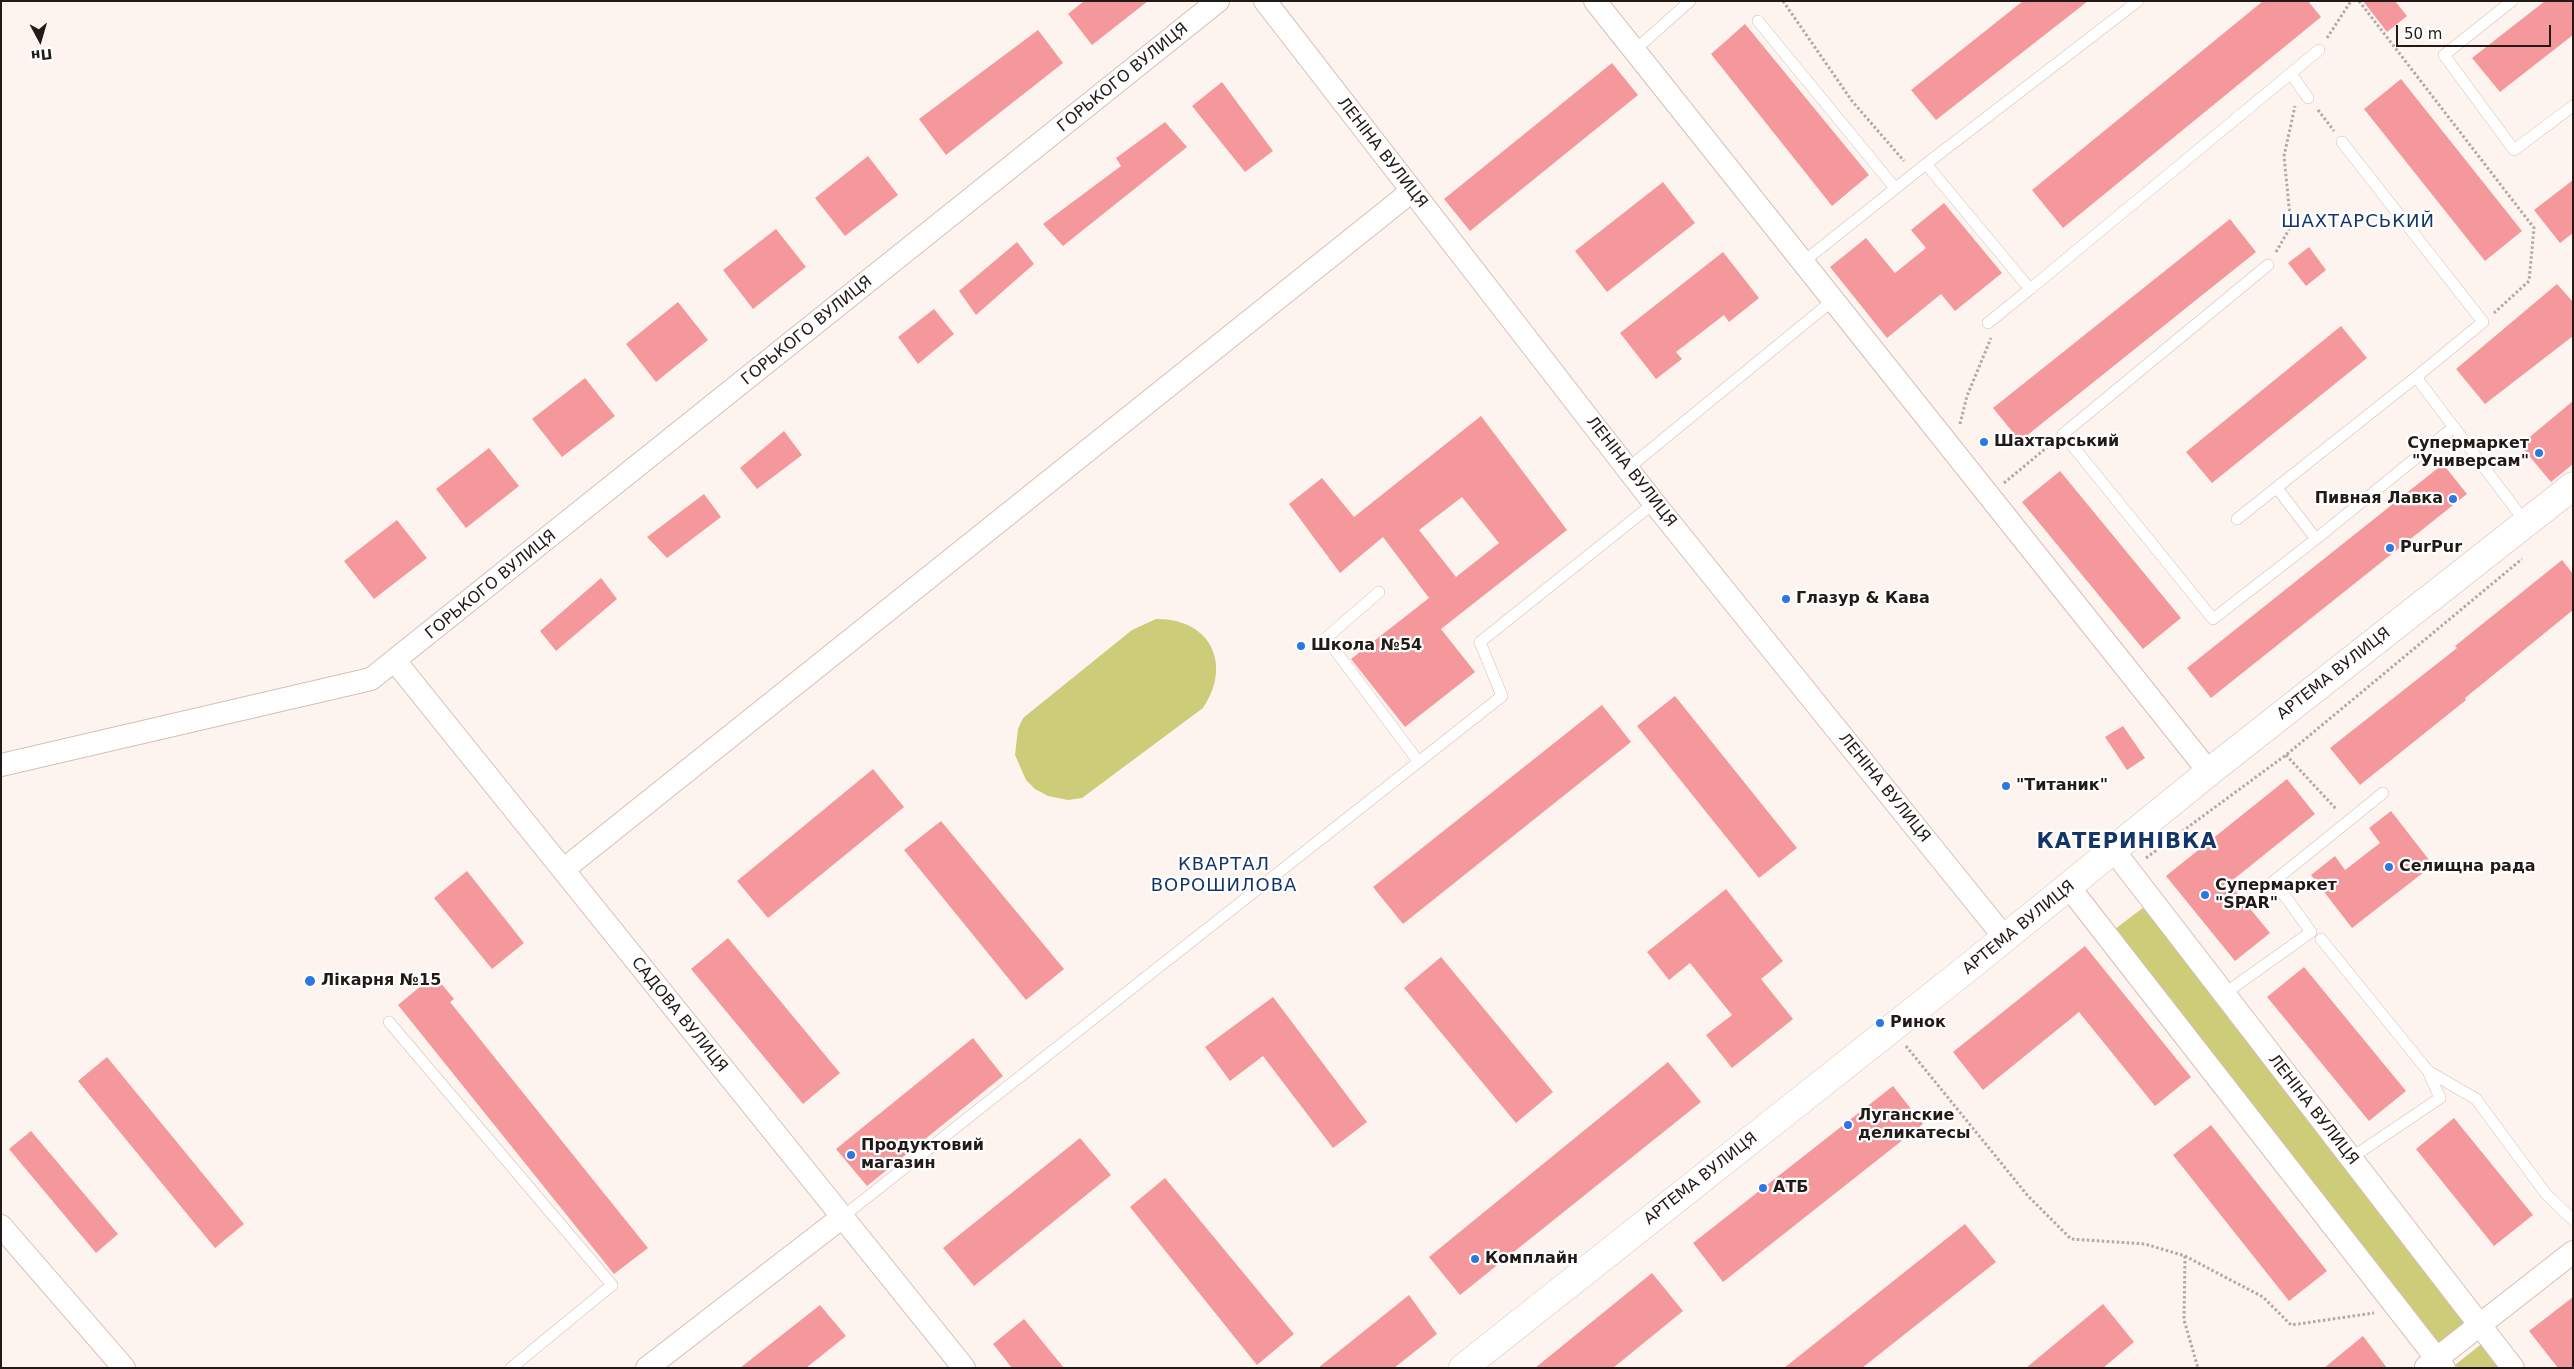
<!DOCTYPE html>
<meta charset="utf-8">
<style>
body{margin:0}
#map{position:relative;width:2574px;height:1369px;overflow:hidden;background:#fef4ef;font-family:"DejaVu Sans",sans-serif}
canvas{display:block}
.frame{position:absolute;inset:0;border:2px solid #221a16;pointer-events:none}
.north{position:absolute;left:15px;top:15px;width:50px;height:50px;-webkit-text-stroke:4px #fff;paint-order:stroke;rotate:174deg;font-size:14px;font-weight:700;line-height:20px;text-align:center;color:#221a16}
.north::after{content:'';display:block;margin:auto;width:18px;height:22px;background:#221a16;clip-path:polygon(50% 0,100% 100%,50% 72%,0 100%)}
.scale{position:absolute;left:2396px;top:25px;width:155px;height:22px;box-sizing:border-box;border:2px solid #221a16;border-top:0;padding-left:6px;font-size:15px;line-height:18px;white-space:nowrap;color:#221a16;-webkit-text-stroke:4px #fff;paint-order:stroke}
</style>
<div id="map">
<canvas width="2574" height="1369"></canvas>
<div class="frame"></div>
<div class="north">Пн</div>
<div class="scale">50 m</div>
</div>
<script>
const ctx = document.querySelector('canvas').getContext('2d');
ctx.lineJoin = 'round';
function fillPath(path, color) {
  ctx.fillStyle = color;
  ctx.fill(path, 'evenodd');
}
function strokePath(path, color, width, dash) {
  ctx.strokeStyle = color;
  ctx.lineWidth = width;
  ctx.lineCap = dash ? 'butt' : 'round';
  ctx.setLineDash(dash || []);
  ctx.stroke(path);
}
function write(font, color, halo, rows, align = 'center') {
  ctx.font = font + ' "DejaVu Sans",sans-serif';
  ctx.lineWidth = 4.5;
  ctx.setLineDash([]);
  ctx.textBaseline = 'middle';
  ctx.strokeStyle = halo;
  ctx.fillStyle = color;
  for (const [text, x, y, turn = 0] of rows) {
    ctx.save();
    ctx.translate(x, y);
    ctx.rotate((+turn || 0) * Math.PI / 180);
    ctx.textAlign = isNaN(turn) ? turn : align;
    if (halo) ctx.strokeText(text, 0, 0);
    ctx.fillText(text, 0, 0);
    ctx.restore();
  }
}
fillPath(new Path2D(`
 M1156,619C1210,618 1233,664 1203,708L1082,798L1068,800L1048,796L1035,789L1026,780L1015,755L1018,729L1023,718L1132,630Z
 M2144,907L2469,1322L2440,1344L2115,929Z
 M2484,1342L2504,1368H2458L2455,1365Z`), '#cdcc79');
fillPath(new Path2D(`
 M1084,1H1148L1092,45L1068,14Z
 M2023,1H2088L1936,120L1911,90Z
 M2263,1H2308L2321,17L2063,228L2032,190Z
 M2363,1H2395L2407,16L2387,32Z
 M2545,1H2573V35L2500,92L2472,58Z
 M1745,24L1869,175L1832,206L1711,54Z
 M1038,30L1063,63L946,155L919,119Z
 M1612,63L1638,95L1470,231L1444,199Z
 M2401,79L2522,231L2485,261L2364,109Z
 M1222,82L1273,151L1245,172L1192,106Z
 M1165,122L1187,147L1063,246L1043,224L1121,166L1116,158Z
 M868,156L898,195L845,236L815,198Z
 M2573,180V233L2560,243L2534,210Z
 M1663,182L1695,223L1607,292L1575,251Z
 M1944,203L2002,273L1955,311L1941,294L1887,338L1830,267L1866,238L1895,273L1926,248L1911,230Z
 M2230,219L2256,252L2020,441L1993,408Z
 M776,229L806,267L753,309L723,270Z
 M1017,242L1034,264L976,315L959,291Z
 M2309,247L2326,270L2306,286L2288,263Z
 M1723,252L1759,298L1729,322L1724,315L1676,352L1682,359L1656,379L1620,333Z
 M2557,284L2573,302V336L2485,404L2456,369Z
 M678,302L708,340L656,382L626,344Z
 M934,309L954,334L918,364L898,337Z
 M2341,326L2367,358L2212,483L2186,452Z
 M585,378L615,416L562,457L532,419Z
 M2573,401V464L2551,482L2520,445Z
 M1481,416L1567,530L1441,629L1475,672L1405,727L1351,659L1429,598L1383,537L1340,573L1289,504L1322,478L1354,517ZM1462,497L1499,543L1456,577L1419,530Z
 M784,431L802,455L757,489L740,468Z
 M489,448L519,486L466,528L436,489Z
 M2443,464L2467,494L2211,698L2187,668Z
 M2060,471L2181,618L2143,649L2022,502Z
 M704,494L721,517L667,558L647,537Z
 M397,520L427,558L374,599L344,561Z
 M2562,560L2573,574V610L2465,698L2466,700L2360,785L2330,748L2457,648L2455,646Z
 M601,578L617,599L556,651L540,631Z
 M1675,696L1797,848L1759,878L1637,726Z
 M1602,705L1631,742L1403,924L1373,887Z
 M2123,726L2145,758L2127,770L2105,737Z
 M873,769L904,807L768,918L737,881Z
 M2287,779L2315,814L2229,883L2270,933L2235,961L2166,876Z
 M2391,811L2433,865L2352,928L2311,875L2335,856L2345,870L2380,843L2369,828Z
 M941,821L1064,969L1026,1000L904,850Z
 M467,871L524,943L492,969L434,898Z
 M1726,889L1783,961L1761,979L1793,1019L1732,1068L1706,1035L1732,1015L1690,963L1669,980L1647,952Z
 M728,938L840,1073L803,1104L691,969Z
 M2085,946L2191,1077L2155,1106L2079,1012L1983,1090L1953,1052Z
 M1441,957L1553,1092L1516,1123L1404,988Z
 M2304,967L2406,1091L2369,1121L2267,997Z
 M434,975L454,999L450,1002L648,1248L614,1274L398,1005Z
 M1273,997L1367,1122L1333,1148L1263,1056L1230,1081L1205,1047Z
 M973,1038L1003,1076L867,1186L836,1149Z
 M107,1057L244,1224L215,1248L78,1081Z
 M1668,1062L1701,1102L1460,1295L1429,1257Z
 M1893,1086L1923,1124L1723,1282L1693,1243Z
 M2454,1118L2533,1215L2494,1246L2416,1149Z
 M2211,1125L2327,1271L2289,1301L2173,1155Z
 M31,1131L118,1234L96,1253L9,1149Z
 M1080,1138L1111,1175L974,1286L943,1248Z
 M1165,1178L1294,1334L1257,1365L1130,1207Z
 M1965,1224L1996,1262L1862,1368H1784Z
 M1652,1273L1683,1311L1613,1368H1535Z
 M1409,1295L1437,1334L1394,1368H1318Z
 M2573,1297V1368H2558L2529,1331Z
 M2103,1304L2134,1342L2103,1368H2026Z
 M820,1305L846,1336L806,1368H740Z
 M1024,1319L1064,1368H1012L993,1344Z
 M2363,1336L2387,1368H2324Z`), '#f4989b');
const lane = new Path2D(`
 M2512,1L2444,55L2514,150L2573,106
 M1758,21L1895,188
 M1635,50L1690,1
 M2291,74L2308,98
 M2342,142L2483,322L2416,377L2526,523
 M1926,164L2030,289L2319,50
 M1803,262L1926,164L2138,1
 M2268,265L2063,434L2213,619L2316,539L2454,427
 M1988,323L2030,289
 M1627,469L1832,301
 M2277,488L2316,539
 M2237,519L2416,377
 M1379,592L1326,638L1418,761
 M2321,939L2428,1071L2476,1099L2546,1194L2573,1220
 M2224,994L2311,932L2274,881L2383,793
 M389,1022L612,1285L511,1368
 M2351,1158L2440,1098L2428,1071
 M841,1218L1502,696L1480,642L1654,503`);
const street = new Path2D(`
 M1265,1L1654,503L2005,938
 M1595,1L2209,772
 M395,661L964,1368
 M1,765L371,679L1218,1
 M2114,851L2513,1368
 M563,870L1412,191
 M2069,887L2444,1368
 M1,1226L124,1368
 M2426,1367L2573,1252
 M647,1368L841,1218`);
const secondary = new Path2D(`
 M1463,1368L1974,963L2209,772L2573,486`);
strokePath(lane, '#d6beb3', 12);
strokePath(street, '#d6beb3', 24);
strokePath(secondary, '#d6beb3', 29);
strokePath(new Path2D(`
 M1783,1L1852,101L1904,161
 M2359,1L2534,228L2529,281L2494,313
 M2327,38L2351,1
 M2318,110L2334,131
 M2276,252L2291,226L2284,156L2295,106
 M1960,424L1967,396L1991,338
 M2004,483L2051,444
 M2286,755L2337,810
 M2146,858L2286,755L2522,559
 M1906,1046L2028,1196L2071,1239L2145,1244L2185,1256L2263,1297L2291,1325L2374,1313
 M2185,1256L2184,1320L2198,1368`), '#b2a9a4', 3, [2.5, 2.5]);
strokePath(lane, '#fff', 11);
strokePath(street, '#fff', 22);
strokePath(secondary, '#fff', 28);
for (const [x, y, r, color] of [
 [1984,442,5,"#2d77e3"],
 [2539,453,5,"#2d77e3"],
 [2453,499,5,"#2d77e3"],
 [2390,548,5,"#2d77e3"],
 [1786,599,5,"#2d77e3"],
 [1301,646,5,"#2d77e3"],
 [2006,786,5,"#2d77e3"],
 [2389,867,5,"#2d77e3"],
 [2205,895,5,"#2d77e3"],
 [310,981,6,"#2d77e3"],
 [1880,1023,5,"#2d77e3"],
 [1848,1125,5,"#2d77e3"],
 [851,1155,5,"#2d77e3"],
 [1763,1188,5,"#2d77e3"],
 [1475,1259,5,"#2d77e3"]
]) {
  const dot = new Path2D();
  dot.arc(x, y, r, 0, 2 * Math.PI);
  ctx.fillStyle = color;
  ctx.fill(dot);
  strokePath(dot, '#fff', 2);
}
write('16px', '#221a16', '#fff', [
 ["ГОРЬКОГО ВУЛИЦЯ",1123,78,-39],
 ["ЛЕНІНА ВУЛИЦЯ",1382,153,52],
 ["ГОРЬКОГО ВУЛИЦЯ",807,331,-39],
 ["ЛЕНІНА ВУЛИЦЯ",1631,472,52],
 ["ГОРЬКОГО ВУЛИЦЯ",491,585,-39],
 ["АРТЕМА ВУЛИЦЯ",2334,674,-38],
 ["ЛЕНІНА ВУЛИЦЯ",1884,788,51],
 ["АРТЕМА ВУЛИЦЯ",2019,928,-39],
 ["САДОВА ВУЛИЦЯ",679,1015,51],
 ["ЛЕНІНА ВУЛИЦЯ",2313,1110,52],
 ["АРТЕМА ВУЛИЦЯ",1701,1179,-38]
]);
write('bold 16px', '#221a16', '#fff', [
 ["Шахтарський",1994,442],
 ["Супермаркет",2529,444,"right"],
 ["\"Универсам\"",2529,462,"right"],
 ["Пивная Лавка",2443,499,"right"],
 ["PurPur",2400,548],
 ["Глазур & Кава",1796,599],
 ["Школа №54",1311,646],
 ["\"Титаник\"",2016,786],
 ["Селищна рада",2399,867],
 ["Супермаркет",2215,886],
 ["\"SPAR\"",2215,904],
 ["Лікарня №15",321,981],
 ["Ринок",1890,1023],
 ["Луганские",1858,1116],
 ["деликатесы",1858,1134],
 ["Продуктовий",861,1146],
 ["магазин",861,1164],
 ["АТБ",1773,1188],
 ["Комплайн",1485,1259]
], 'left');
ctx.letterSpacing = '1px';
write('18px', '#13366a', '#fff', [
 ["ШАХТАРСЬКИЙ",2358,222],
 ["КВАРТАЛ",1224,865],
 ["ВОРОШИЛОВА",1224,886]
]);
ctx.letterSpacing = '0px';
ctx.letterSpacing = '1px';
write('bold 21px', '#13366a', '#fff', [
 ["КАТЕРИНІВКА",2127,843]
]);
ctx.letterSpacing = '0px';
</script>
